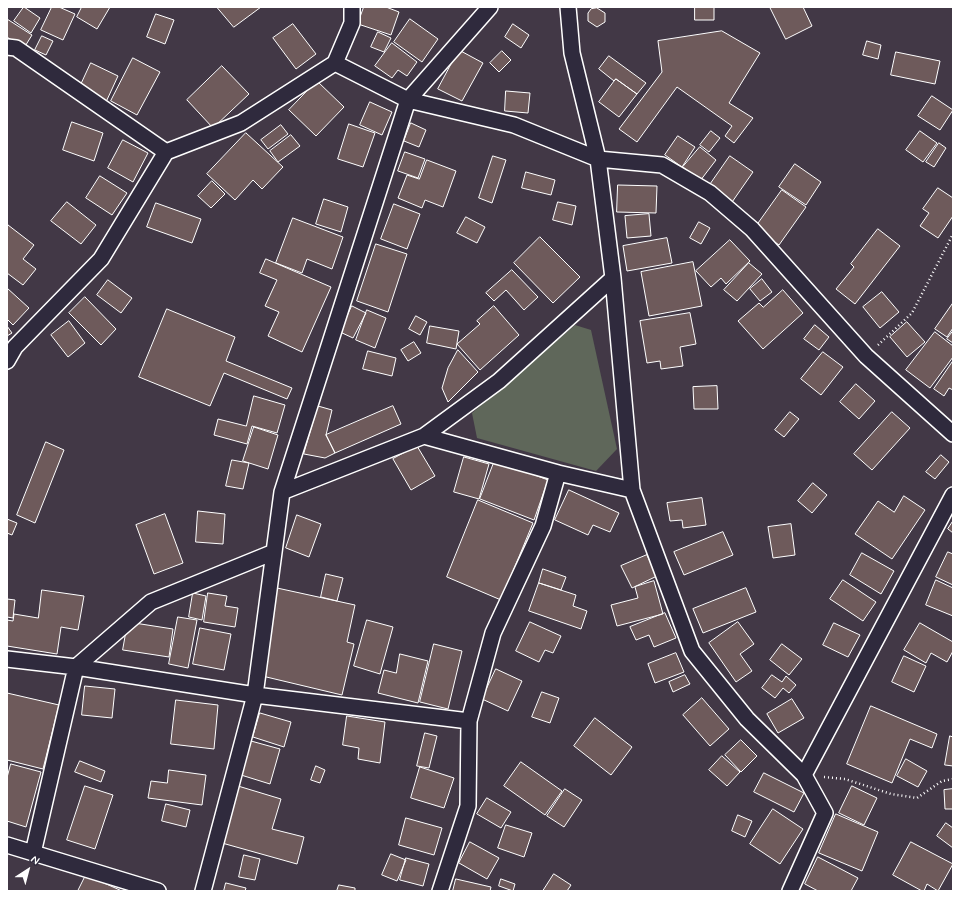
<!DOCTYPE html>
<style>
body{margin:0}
#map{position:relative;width:960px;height:898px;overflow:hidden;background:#423846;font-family:Mynerve,sans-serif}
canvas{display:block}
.frame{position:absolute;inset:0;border:8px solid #fff;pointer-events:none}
.north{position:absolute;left:8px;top:850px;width:40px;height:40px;-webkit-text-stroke:3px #2f2a3d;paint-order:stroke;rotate:36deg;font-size:11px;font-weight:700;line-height:16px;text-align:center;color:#fff}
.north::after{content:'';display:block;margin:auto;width:14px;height:18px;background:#fff;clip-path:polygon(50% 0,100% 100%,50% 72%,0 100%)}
</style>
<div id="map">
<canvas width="960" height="898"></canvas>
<div class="frame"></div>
<div class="north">N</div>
</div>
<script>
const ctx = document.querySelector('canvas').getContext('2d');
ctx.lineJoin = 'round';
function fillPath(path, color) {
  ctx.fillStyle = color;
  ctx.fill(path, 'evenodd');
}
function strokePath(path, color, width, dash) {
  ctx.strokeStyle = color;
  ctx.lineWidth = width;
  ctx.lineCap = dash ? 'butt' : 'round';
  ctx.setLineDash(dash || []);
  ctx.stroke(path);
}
fillPath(new Path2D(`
 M575,325L591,330L617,449L596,471L477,438L472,413Z`), '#5f675a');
const building = new Path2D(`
 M24,7L40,18L31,33L14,21Z
 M52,7H59L75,14L63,40L41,30Z
 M82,7H110L97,29L77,17Z
 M217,7H261L234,27Z
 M364,7H386L399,12L391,35L358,24Z
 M695,7H714V20H695Z
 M770,7H803L812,26L786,39Z
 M597,8L605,13V22L597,27L588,21V13L591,9Z
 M156,14L174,20L165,44L147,37Z
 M7,19L32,35L24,48L7,37Z
 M410,19L438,39L422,62L394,42Z
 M293,24L316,54L296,69L273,38Z
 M513,24L529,35L521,48L505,37Z
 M722,31L760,53L729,103L753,118L734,143L725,136L732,126L677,87L637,142L619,129L662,72L658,41Z
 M378,32L391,38L384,52L371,47Z
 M42,36L53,41L46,55L35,50Z
 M867,41L881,45L878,59L863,55Z
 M392,43L417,62L407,76L398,70L392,78L375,66Z
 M459,50L483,63L462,101L438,89Z
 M502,51L511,60L499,72L490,63Z
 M896,52L940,61L935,84L891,75Z
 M609,56L646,83L637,94L616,79L614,81L599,69Z
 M133,58L160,72L137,115L111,101Z
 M91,63L118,76L106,102L79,89Z
 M222,66L249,94L213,128L187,100Z
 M616,79L637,94L619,117L599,102Z
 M317,81L344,107L316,136L289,110Z
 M506,91L530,93L528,113L505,111Z
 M932,96L953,110L940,130L918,116Z
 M370,102L392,112L382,135L360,125Z
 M72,122L103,133L94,161L63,150Z
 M411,123L426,130L419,147L404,141Z
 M349,124L375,133L363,167L338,159Z
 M281,125L288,134L268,149L261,140Z
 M711,131L720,138L709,152L700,145Z
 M920,131L937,143L923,162L906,150Z
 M246,133L283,167L262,189L253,180L235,200L207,174Z
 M291,135L300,146L278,162L270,151Z
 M678,136L695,147L682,167L665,155Z
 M123,140L148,153L133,182L108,168Z
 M939,143L946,148L934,167L926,162Z
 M700,147L716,160L700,181L683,167Z
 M405,152L425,159L418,178L398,171Z
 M493,156L506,160L492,203L479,198Z
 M730,156L753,172L730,205L707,189Z
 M427,160L456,171L443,207L425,200L422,208L398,198L407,175L419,179Z
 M795,164L821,182L806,205L779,187Z
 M526,172L555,180L551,195L522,188Z
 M100,176L127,193L112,215L86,198Z
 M212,181L225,194L211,208L198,196Z
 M618,185L657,186L656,213L617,212Z
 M938,188L953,198V216L938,238L920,226L929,213L923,209Z
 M782,190L806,207L779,245L755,228Z
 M324,199L348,207L341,232L316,224Z
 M67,202L96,225L81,244L51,221Z
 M558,202L576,206L572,225L553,220Z
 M156,203L201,219L192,243L147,227Z
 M394,204L420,214L407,249L381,239Z
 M649,214L651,236L627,238L625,216Z
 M466,217L485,227L477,243L457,233Z
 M293,218L343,237L332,269L307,259L302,273L276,263Z
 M699,222L710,228L701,244L690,238Z
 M8,225L34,245L23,259L36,269L23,285L7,273V226Z
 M878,229L900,246L855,304L836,289L854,267L851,264Z
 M540,237L580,277L553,303L514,263Z
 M667,238L672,263L627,271L623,246Z
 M730,240L750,261L726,284L721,278L711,287L696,271Z
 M376,244L407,254L388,312L357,301Z
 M266,259L331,287L302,352L268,336L279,312L265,306L277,280L260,273Z
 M693,262L702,306L649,316L641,272Z
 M749,263L762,274L737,301L724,290Z
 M512,270L538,297L524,310L506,290L494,301L486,293Z
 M762,279L772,292L760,301L750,289Z
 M108,280L132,298L121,313L97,295Z
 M7,288L29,308L13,325L7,319Z
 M783,290L803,313L763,349L738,321L759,303L763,307Z
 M882,292L899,312L880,328L863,307Z
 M85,297L116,329L101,345L69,313Z
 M953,303V328L947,337L935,329Z
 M352,306L366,313L353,338L340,332Z
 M494,306L519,335L480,370L457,344L480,324L477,321Z
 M167,309L235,337L226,361L292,388L287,399L224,373L210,406L139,377Z
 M367,310L386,318L375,348L356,340Z
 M690,313L696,344L680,347L683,366L661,369L660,361L647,363L640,321Z
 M416,316L427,322L420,335L409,329Z
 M69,321L85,343L68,357L51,335Z
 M907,322L925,342L907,357L890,337Z
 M815,325L829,337L819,350L804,339Z
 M7,326L12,333L7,336Z
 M430,326L459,331L456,349L427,343Z
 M953,331V343L947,339Z
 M935,332L953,346V357L930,388L906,370Z
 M414,342L421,353L408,361L401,350Z
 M458,350L478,372L448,402L442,388L448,368Z
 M368,351L396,358L392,376L363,369Z
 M823,352L843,367L821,395L801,379Z
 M953,361V390L949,388L944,396L934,389Z
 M856,384L875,401L859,419L840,402Z
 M717,386L718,409H694L693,387Z
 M254,396L285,405L277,433L252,426L247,444L214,435L218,419L246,426Z
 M318,406L332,410L326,435L335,453L325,458L304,454Z
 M393,406L401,424L335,453L326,435Z
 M790,412L799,419L784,437L775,430Z
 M892,412L910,428L872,470L854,454Z
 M254,427L278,435L268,469L243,461Z
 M46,442L64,450L35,523L17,515Z
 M417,446L435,476L411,490L393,459Z
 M941,455L949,462L935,479L926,472Z
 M464,457L489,464L479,499L454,492Z
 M232,460L249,463L243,489L226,486Z
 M495,460L548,480L534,520L480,499Z
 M813,483L827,495L812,513L798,501Z
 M569,490L619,513L610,532L593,525L588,535L555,520Z
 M904,496L925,510L892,559L855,534L878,501L894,512Z
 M702,498L706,525L683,528L682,520L670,521L667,503Z
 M478,500L533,523L501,600L447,577Z
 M198,511L225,514L223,544L196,542Z
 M165,514L183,563L154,574L136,525Z
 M297,515L321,524L309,557L286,548Z
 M7,519L17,523L12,535L7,533Z
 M953,521V533L948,529Z
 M791,524L795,555L773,558L768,527Z
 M723,532L733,555L684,575L674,552Z
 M948,552L953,554V585L936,577Z
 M862,553L894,571L881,594L850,575Z
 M647,555L657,576L632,588L621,566Z
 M543,569L566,577L561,590L539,583Z
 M326,574L343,578L337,601L321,597Z
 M843,580L876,602L863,621L830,599Z
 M936,580L953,588V616L926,605Z
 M654,581L663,614L617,626L611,605L638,598L635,587Z
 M539,583L576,595L573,606L587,611L581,629L529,611Z
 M277,588L355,605L347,642L354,644L342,695L258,675Z
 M746,588L756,612L703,633L693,609Z
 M42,590L84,596L78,630L61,627L57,654L7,646V620L13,621L14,614L38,618Z
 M193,593L206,596L202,620L189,617Z
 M208,593L227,596L225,606L238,608L235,627L204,622Z
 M7,599L15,600L13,618L7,617Z
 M665,613L676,638L654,647L649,635L636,640L630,627Z
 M178,617L197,620L188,668L169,664Z
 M367,620L393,627L380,674L354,666Z
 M128,622L173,629L169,657L123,650Z
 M530,622L561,636L553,653L545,650L539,662L516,651Z
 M738,622L754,644L740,654L752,671L736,682L709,643Z
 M834,623L860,635L848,657L823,645Z
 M920,623L953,642V651L947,662L931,653L926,663L904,650Z
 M200,628L231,634L224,670L193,664Z
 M434,644L462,651L448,709L420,702Z
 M782,644L802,659L789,675L770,660Z
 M676,653L684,672L655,683L648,664Z
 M400,654L428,661L418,703L378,693L384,670L396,673Z
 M904,656L926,666L914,692L892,682Z
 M496,669L522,681L508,711L482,699Z
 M685,675L690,684L673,692L669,682Z
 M772,675L782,682L786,676L796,685L789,693L783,688L775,698L762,688Z
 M85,686L115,689L112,718L82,715Z
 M542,692L559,698L550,723L532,717Z
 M7,693L59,705L43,769L7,760Z
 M702,698L729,729L710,746L683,715Z
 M792,699L804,718L778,733L767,714Z
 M176,700L218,705L214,749L171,744Z
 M871,706L937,734L932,748L910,739L892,783L847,764Z
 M260,713L291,722L284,747L253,737Z
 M347,716L385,722L380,763L358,759L359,748L343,745Z
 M595,718L632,747L611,775L574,746Z
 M425,733L437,736L429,768L417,766Z
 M950,736L953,737V766L945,765Z
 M741,740L757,756L741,772L725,755Z
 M251,741L280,749L270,784L241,775Z
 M722,756L740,772L727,786L709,770Z
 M906,759L927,771L918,787L897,776Z
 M80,761L105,771L101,782L75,772Z
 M521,762L562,791L545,815L504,786Z
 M11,764L41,772L26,827L7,821V778Z
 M316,766L325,770L320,783L311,780Z
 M420,767L454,778L444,808L411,798Z
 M169,770L206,775L202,805L148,798L151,781L167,783Z
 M764,773L804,793L794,812L754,792Z
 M85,786L113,795L95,849L67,840Z
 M238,786L281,799L272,829L304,837L297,864L222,843Z
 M852,786L877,798L864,825L839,813Z
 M565,789L582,800L564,827L547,816Z
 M953,789V809H945L944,790Z
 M487,798L511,812L501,828L477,814Z
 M166,804L190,810L186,827L162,821Z
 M773,809L803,829L780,864L750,844Z
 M836,814L878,832L862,871L819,853Z
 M738,815L752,821L745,837L732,831Z
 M406,818L442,828L434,855L399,845Z
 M946,823L953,828V848L937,836Z
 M506,825L532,833L524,857L498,848Z
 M470,842L499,858L487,879L459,863Z
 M911,842L953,864L938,891L927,884L924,891H922L893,875Z
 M391,854L406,860L397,881L382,875Z
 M244,855L260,859L255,880L239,877Z
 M818,857L858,878L851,891H818L805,884Z
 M406,858L429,864L423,886L400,880Z
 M554,874L571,885L567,891H543Z
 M86,875L122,891H78Z
 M456,879L491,887L490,891H453Z
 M501,879L515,884L513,891L499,886Z
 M226,883L246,888L245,891H224Z
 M339,885L355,888V891H337Z`);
fillPath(building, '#6e5a5b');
strokePath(building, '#fff', 1);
const street = new Path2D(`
 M568,7L572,53L598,159L613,278L632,490L692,651L747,719L804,775L825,813L790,891
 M7,47L16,48L166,152
 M335,63L408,100L514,125L598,159L662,165L710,193L752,229L866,356L953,434
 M335,63L352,23V7
 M7,361L15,347L101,259L166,152L241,123L335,63
 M424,436L558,473L632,490
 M282,492L424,436L499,381L613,278
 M7,659L76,667L255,695L469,721
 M804,775L953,495
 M7,845L158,891
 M33,853L76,667L151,602L274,552
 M203,891L255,695L282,492L408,100L490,7
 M440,891L468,806L469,721L493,633L543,526L558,473`);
strokePath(street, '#fff', 18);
strokePath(new Path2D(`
 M878,345L912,313L953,234
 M824,777L845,779L891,794L917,798L942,781L953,779`), '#fff', 2.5, [1, 3]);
strokePath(street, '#2f2a3d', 15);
</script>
